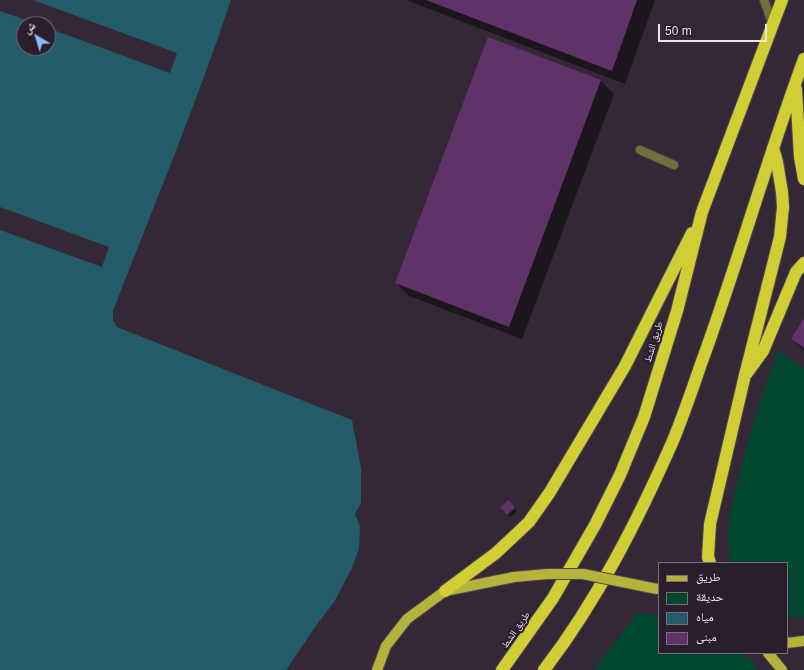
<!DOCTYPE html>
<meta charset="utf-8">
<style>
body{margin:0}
#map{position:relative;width:804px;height:670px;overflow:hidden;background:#342836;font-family:Helvetica,"Noto Naskh Arabic",sans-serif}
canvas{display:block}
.legend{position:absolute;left:658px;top:562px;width:130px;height:92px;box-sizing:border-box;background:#2a1e2c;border:1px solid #786d79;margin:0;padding:5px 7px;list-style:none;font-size:12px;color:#ece3ed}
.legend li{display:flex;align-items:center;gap:8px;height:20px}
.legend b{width:20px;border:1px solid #786d79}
.north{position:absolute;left:16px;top:16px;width:40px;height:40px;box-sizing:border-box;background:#2a1e2c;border:1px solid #786d79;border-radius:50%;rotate:322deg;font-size:11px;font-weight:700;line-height:16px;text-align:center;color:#ece3ed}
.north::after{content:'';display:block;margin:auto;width:14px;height:18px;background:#8bbafc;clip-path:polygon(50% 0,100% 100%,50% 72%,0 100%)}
.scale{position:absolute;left:658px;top:24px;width:109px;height:18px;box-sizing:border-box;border:2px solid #ece3ed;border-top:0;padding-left:5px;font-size:12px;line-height:14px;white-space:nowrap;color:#ece3ed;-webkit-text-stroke:3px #2a1e2c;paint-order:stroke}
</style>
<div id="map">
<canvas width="804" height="670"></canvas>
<ul class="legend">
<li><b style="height:5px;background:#b6b33b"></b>طريق</li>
<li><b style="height:11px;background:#01462f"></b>حديقة</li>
<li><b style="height:11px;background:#235b69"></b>مياه</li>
<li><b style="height:11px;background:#613269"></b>مبنى</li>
</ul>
<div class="north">ش</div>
<div class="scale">50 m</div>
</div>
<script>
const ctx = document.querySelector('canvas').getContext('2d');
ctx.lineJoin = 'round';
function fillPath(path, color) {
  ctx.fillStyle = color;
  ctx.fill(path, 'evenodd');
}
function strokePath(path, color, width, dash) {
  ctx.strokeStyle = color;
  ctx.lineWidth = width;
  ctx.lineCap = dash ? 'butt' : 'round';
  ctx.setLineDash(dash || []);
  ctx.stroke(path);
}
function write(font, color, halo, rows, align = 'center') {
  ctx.font = font + ' Helvetica,"Noto Naskh Arabic",sans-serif';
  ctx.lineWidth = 4;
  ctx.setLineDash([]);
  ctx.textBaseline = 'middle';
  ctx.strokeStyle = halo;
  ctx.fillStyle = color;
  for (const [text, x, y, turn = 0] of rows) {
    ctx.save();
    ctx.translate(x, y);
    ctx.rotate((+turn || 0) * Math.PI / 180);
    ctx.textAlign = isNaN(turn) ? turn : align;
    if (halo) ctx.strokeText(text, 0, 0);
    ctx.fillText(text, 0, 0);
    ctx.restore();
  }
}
fillPath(new Path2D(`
 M778,350L804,368V618L787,617V563H732C723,534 732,504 739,476C749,433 763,392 778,350Z
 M638,612L659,616V653H741L753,662L757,670H594Z`), '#01462f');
fillPath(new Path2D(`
 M0,0H231C196,105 153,208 113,311V320L117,327L352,420L361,468V503L355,514L360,526L359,548L352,568L334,602L318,623L286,670H0ZM24,24H48V48H24Z`), '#235b69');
fillPath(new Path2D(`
 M0,0H33L177,53L170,73L48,28V24H37L0,11Z
 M0,207L109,247L102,267L0,230Z`), '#342836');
fillPath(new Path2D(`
 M406,0H655L625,84Z
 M489,38L601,81L614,94L522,339L409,296L396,283Z
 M804,320V351L792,339Z
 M512,504L517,511L510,517L507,514Z`), '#0007');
fillPath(new Path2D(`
 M426,0H637L612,71Z
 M488,37L601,80L509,327L395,283Z
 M804,318V348L791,339Z
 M509,500L515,508L507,515L500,507Z`), '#613269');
const lane = new Path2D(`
 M764,0L773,25
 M640,150L674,165`);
const primary = new Path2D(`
 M787,643L804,641
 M768,653L782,670
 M377,670L386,646L407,619L445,591L514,577`);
const highway = new Path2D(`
 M796,89L800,157L804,179
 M747,373L763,351L796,272L804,263
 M710,563L708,557L710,524L745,375L780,237L783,207L782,192L777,162L773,148
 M445,591L496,553L529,522L550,492L625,366L692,233
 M502,670L553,598L595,525L620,475L644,417L677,311L702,212L782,0
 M544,670C597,601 637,522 672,443C683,417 692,390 701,364C738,263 767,159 804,59`);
strokePath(lane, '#514653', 10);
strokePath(primary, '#514653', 12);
strokePath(highway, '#514653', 14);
strokePath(lane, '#71703c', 8);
strokePath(primary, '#b6b33b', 10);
strokePath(highway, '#d1cd34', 12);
const primaryBridge = new Path2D(`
 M514,577L547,574H583L657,589`);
strokePath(primaryBridge, '#514653', 12, []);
strokePath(primaryBridge, '#b6b33b', 10);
write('10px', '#ece3ed', '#2a1e2c', [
 ["طريق الشط",654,342,-73],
 ["طريق الشط",516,630,-55]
]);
</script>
